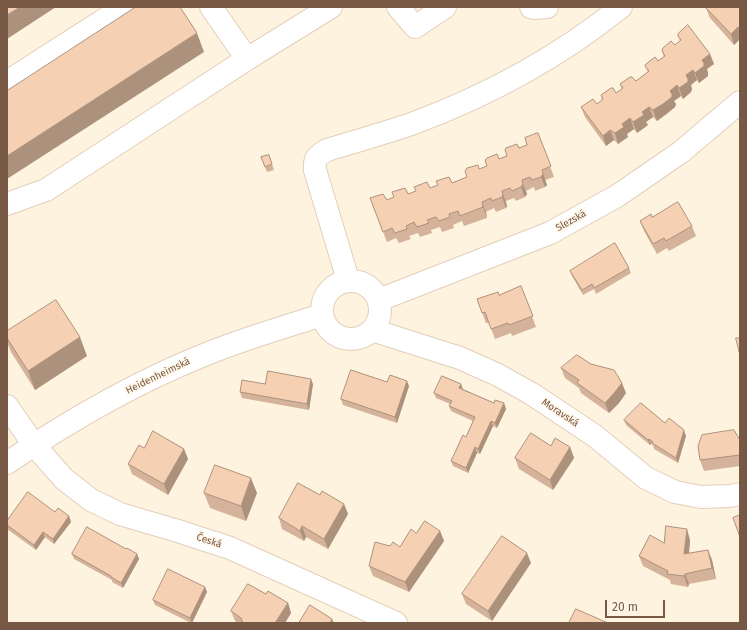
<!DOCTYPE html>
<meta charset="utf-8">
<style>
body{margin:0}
#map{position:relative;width:747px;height:630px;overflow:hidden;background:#fef3de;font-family:"Fira Sans",sans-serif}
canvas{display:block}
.frame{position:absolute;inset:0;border:8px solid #765844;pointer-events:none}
.scale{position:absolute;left:605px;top:600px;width:60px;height:18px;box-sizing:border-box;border:2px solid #765844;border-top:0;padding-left:5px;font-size:12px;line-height:14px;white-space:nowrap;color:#765844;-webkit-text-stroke:3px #fff6e7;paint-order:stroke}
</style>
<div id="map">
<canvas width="747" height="630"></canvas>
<div class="frame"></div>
<div class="scale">20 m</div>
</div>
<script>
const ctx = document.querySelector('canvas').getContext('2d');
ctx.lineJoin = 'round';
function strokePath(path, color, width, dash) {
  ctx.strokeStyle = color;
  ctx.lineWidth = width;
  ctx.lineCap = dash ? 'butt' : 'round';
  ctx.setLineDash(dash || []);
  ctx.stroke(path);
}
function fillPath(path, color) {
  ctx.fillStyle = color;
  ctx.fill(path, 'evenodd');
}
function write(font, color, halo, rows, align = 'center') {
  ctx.font = font + ' "Fira Sans",sans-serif';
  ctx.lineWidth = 3;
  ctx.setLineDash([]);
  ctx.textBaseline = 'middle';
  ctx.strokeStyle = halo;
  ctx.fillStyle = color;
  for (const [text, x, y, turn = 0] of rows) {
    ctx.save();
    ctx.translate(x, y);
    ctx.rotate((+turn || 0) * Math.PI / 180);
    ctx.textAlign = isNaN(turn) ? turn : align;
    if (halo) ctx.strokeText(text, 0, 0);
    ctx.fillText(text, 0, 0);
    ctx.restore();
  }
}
const minor = new Path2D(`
 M211,7L247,59L331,7
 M398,7L415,27L445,7
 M531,7L535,8L547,7
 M7,82L124,7
 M7,204L46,190L247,59
 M348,280L315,170C314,158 317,156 327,150C356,141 386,133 414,123C489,95 559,57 621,7
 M322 310a29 29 0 1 1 58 0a29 29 0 1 1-58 0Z
 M379,300L550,233L617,196L681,152L740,102
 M372,330L460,358L498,375L532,394L595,436L646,478L675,492L701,497L730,496L740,494
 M7,406L34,445L64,479L91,500L120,514L178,531L230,548L396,623
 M7,463C70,420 138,381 209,353C246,338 284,327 322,315`);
strokePath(minor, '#e3cfba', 24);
strokePath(minor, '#fff', 22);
fillPath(new Path2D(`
 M740,7V39L734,45L710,18L706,8Z
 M678,36L710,54L714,64L707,69L708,73V76L699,83L697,80L691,85L692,89L691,92L683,99L681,96L674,101L676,104L675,107L667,114L657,121L653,117L646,122L648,125L637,133L634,129L627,134L628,137L618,144L614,140L606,146L585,117L581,107L597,104L602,100L601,95L616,93L622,89L620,84L636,81L648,72L645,66L658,61L664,57L662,51L675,45L680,41Z
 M538,133L554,177L545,180L547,185L545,187L535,191L534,187L526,191L527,194L525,197L516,201L514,198L506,201L507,206L506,208L496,212L494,208L486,212L487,218L464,226L462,221L453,225L454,228L442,232L440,227L431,230L432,233L420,237L418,233L409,236L411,239L399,243L396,238L387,242L370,198L387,200L452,183L467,177L479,169L487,166L499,159L507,156L519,148L527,145Z
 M269,155L274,170L267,172L261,157Z
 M652,217L692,226L696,236L669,251L667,248L657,254L644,231L640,221Z
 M629,268L631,273L596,294L594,289L583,295L572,276L570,271Z
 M521,286L536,327L512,336L511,333L495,339L489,323H486L477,299L499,295Z
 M7,331L87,356L35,390L11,352L7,342Z
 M561,368L626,393L619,403L609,413L581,393L579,388L565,378Z
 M387,382L409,386L397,423L343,405L341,399Z
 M265,384H313L309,410L242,398L240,392Z
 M463,389L494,403H504L506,409L497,428L493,426L480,454L477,453L468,473L453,466L451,461L466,437L473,421L451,411L449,406L450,404L436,398L434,393Z
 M624,420L665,423L686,436L678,463L654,449L653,445L651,444L650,445L626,425Z
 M740,441V466L704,471L700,460Z
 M551,446L570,447L574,458L553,490L519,469L515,458Z
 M144,448L184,449L188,459L168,495L132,474L128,464Z
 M204,493H257L246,521L210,508Z
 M344,504L348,514L328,549L306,537L304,541L282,529L279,518Z
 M69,516L71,522L54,544L45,537L36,550L7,529V521Z
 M440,531L444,541L409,592L373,576L369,566L390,546L400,547L416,533Z
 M690,540L689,553L708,550L712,560L716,579L689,584L688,587L671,584L670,580L643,566L639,556L664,543Z
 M72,554H137L139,559L123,588L112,582V580L74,559Z
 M531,563L492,621L466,604L462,594Z
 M205,587L207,592L192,623H191L155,605L153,600Z
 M266,594L288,603L291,613L285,623H238L235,621L231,611Z`), '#d4b39a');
fillPath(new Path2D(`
 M20,7H56L7,39V15Z
 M738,27L740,33V39L734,45L731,34Z
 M197,33L204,52L7,179V156Z
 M710,54L714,64L707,69L708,73V76L699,83L695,73L702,60Z
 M693,70L697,80L691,85L692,89L691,92L683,99L679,88L686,75Z
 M677,85L681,96L674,101L676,104L675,107L657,121L653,110L670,91Z
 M649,107L653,117L646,122L648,125L637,133L633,122L642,112Z
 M630,118L634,129L627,134L628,137L618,144L615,133L622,124Z
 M610,130L614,140L606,146L603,136Z
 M542,170L547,185L545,187L541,177Z
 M523,184L527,194L525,197L521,187Z
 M502,191L507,206L506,208L502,197Z
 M482,202L486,212L487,218L483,207Z
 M80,337L87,356L35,390L28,371Z
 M311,379L313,384L309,410L307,404Z
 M407,381L409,386L397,423L395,417Z
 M622,383L626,393L619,403L609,413L605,403Z
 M461,384L463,389L459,388Z
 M504,403L506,409L497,428L495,423Z
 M491,421L493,426L480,454L478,449Z
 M684,430L686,436L678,463L676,458Z
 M649,439L651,444L650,445L648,440Z
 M475,447L477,453L468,473L466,468Z
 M570,447L574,458L553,490L550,480Z
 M184,449L188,459L168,495L164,484Z
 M251,478L257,493L246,521L241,506Z
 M344,504L348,514L328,549L324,539Z
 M69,516L71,522L54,544L53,539Z
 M302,526L306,537L304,541L300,531Z
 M687,529L690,540L688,565L684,554Z
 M440,531L444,541L409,592L405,582Z
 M43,532L45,537L36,550L34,545Z
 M708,550L712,560L716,579L712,568Z
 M527,553L531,563L492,621L488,611Z
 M137,554L139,559L123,588L121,583Z
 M685,574L689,584L688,587L684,576Z
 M205,587L207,592L192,623L190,618Z
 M288,603L291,613L285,623H275Z
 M332,619L334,623H330Z`), '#ac927d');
const building = new Path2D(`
 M7,7H20L7,15Z
 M136,7H180L197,33L7,156V91Z
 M707,7H740V29L738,27L731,34L706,8Z
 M688,25L710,54L702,60L704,63V66L695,73L693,70L686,75L688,79V82L679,88L677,85L670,91L672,94V97L663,104L653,110L649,107L642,112L644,115L633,122L630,118L622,124L624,127L615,133L610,130L603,136L581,107L593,99L597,104L603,99L601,95L611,88H613L616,93L623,88L620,84L630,77H632L636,81L649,71L645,66L646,64L655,57L658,61L665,56L662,51L663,48L671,41L675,45L681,40L678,36V34Z
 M538,133L551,166L542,170L543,174L541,177L532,180L530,177L522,180L523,184L521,187L512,191L510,188L502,191L503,195L502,197L492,201L491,198L482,202L483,207L460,216L458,211L449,214L450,217L439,221L436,217L427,220L429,223L417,227L414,222L406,226L407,229L395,233L392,228L383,232L370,198L383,194L387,200L394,197L392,192L405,188L408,194L416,191L414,187L427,182L430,188L438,185L436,181L449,177L452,183L467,177L465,171L467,168L478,165L479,169L487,166L485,160L487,158L497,154L499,159L507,156L505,150L506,148L517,144L519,148L527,145L525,138Z
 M269,155L272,164L265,167L261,157Z
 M678,202L692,226L666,241L664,238L653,244L640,221L651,214L652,217Z
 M615,243L629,268L594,288L592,284L582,290L570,271Z
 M521,286L533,316L509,325L508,323L491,329L485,312L482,313L477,299L498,292L499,295Z
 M56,300L80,337L28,371L7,338V331Z
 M736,338H740V355Z
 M577,355L591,364L614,370L622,383L615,392L605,403L577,383L579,380L561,368Z
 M351,370L387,382L390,375L407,381L395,417L341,399Z
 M268,371L311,379L307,404L240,392L242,380L265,384Z
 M442,376L461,384L459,388L494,403L495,400L504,403L495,423L491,421L478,449L475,447L466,468L451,461L463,435L466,437L475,417L449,406L452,401L434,393Z
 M641,403L665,423L669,418L684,430L676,458L652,443L653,442L649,439L648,440L624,420Z
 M734,430L740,440V455L700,460L698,446L702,435Z
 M153,431L184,449L164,484L128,464L139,445L144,448Z
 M531,433L551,446L555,438L570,447L550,480L515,458Z
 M215,465L251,478L241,506L204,493Z
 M298,483L320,495L322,491L344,504L324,539L302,526L300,531L279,518Z
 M28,492L55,512L58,508L69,516L53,539L43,532L34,545L7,525V521Z
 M740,515V537L733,518Z
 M425,521L440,531L405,582L369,566L375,542L390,546L393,542L400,547L411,529L416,533Z
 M666,526L687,529L684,554L708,550L712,568L685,574L684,576L667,574L668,571L639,556L650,535L664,543Z
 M87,527L126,549L127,548L137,554L121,583L111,577V576L72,554Z
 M502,536L527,553L488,611L462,594Z
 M168,569L205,587L190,618L153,600Z
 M248,584L266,594L268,591L288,603L275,623H243L241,618L231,611Z
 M310,605L332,619L330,623H299Z
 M576,609L608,623H569Z`);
fillPath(building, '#f6d0b3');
strokePath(building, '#ac927d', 1);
write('10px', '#765844', '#fff6e7', [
 ["Slezská",571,221,-29],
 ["Heidenheimská",158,376,-26],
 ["Moravská",560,413,34],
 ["Česká",209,541,19]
]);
</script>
